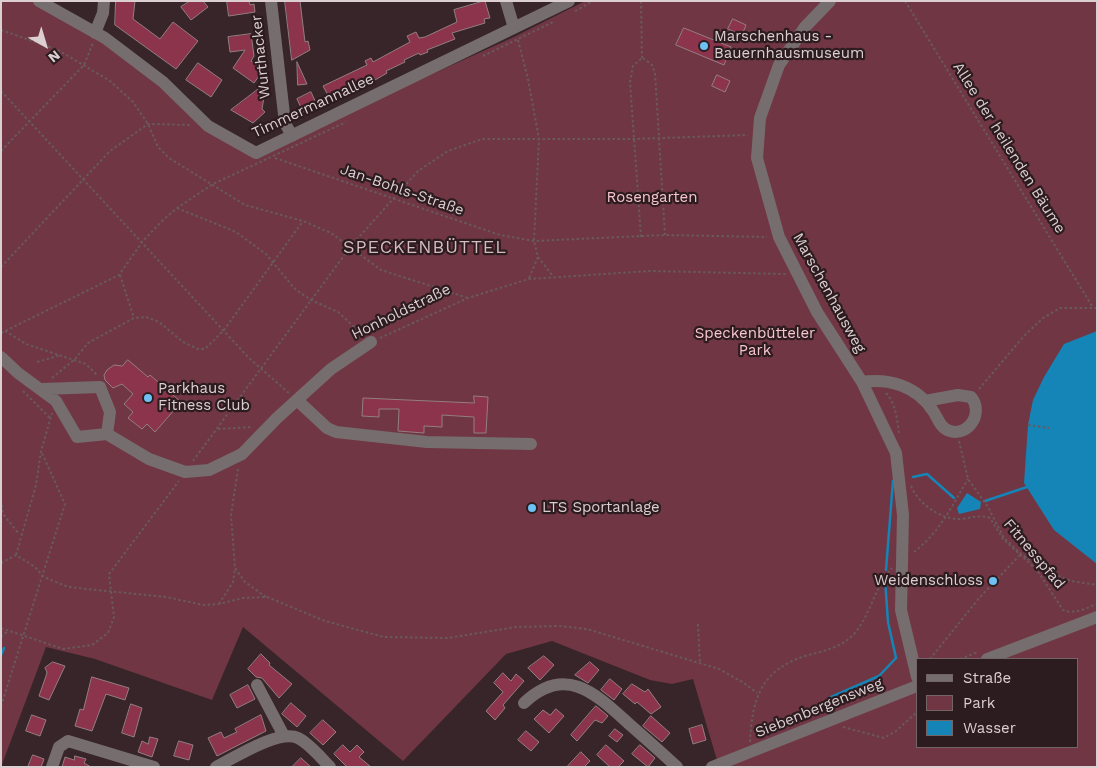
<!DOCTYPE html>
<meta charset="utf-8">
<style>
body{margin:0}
#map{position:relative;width:1098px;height:768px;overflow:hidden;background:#372529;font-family:"Work Sans",sans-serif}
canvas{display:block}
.frame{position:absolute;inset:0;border:2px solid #dbcfd1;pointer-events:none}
.legend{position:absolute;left:916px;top:658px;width:162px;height:90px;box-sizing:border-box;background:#2d1c1f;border:1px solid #736466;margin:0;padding:6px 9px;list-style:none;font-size:15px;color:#dbcfd1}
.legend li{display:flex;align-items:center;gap:10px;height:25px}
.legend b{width:25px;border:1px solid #736466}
.north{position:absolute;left:20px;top:20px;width:50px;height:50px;-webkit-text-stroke:4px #2d1c1f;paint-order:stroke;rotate:141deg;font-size:14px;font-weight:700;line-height:20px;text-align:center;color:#dbcfd1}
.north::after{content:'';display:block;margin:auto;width:18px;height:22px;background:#dbcfd1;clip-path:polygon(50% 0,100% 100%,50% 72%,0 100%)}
</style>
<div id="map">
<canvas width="1098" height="768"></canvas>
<div class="frame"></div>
<ul class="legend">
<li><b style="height:6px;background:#766d6e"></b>Straße</li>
<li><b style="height:14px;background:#703644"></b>Park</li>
<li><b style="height:14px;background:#1585b7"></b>Wasser</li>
</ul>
<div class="north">N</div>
</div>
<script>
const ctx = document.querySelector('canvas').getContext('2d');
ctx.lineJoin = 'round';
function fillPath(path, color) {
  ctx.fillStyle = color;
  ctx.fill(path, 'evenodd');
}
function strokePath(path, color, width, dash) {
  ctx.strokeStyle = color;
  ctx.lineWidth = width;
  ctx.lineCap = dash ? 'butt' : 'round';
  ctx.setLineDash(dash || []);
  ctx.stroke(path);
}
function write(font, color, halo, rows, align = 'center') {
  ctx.font = font + ' "Work Sans",sans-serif';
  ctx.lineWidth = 4.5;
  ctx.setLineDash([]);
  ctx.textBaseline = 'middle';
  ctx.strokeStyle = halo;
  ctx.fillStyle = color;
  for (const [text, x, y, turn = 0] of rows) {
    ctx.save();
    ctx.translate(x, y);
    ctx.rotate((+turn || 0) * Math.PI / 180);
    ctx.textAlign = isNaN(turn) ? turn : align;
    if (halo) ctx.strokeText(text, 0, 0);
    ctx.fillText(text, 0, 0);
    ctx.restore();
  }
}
fillPath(new Path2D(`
 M1,1H36L105,40L207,127L256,154L514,37L585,1H1097V767H719L693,679L672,684L650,680L552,641L506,654L403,761L243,627L212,700L95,659L46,647L1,767ZM917,659H1077V747H917Z`), '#703644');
fillPath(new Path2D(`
 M1097,331V564L1054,530L1024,483L1028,425L1033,400L1044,377L1064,344Z
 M967,493L981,502L980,509L959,514L957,508Z`), '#1585b7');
strokePath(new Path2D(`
 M913,477L927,474L954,498
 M985,501L1027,487
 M886,570L893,481
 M1,655L4,648
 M829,698L879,676L896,658L888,622L885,579`), '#1585b7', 2.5);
const building = new Path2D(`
 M116,1H135L133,19L160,39L173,22L198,41L176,69L115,25Z
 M190,1H203L208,7L191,20L181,7Z
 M227,1H249L250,5L254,4L255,12L229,16Z
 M285,1H300L305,42L308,41L310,50L292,60Z
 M485,1L490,18L484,19L485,23L452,33L455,39L427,50L428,52L420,55L419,53L404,60L405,62L386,71L387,73L375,80L373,76L361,83L362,85L331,101L323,86L367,65L365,61L371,58L373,62L410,42L407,36L416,32L419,38L425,37L457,22L454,10Z
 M733,19L746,25L742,35L728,29Z
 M684,28L731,47L724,65L676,45Z
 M251,34L254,56L251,61L263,70L254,83L233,68L245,50L230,52L228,37Z
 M297,62L307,84L298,85Z
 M198,63L222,80L211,97L186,80Z
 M717,75L730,81L725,92L712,86Z
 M260,88L264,97L262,109L265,112L253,123L231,110Z
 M311,92L317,105L307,112H303L297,99Z
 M128,360L148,377L150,375L181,402L155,432L147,424L142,429L128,418L133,412L124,404L133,394L122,384L113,388L105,380L104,375L107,370L114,365L122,366Z
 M474,396L488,397L486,433H474V417L442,415V427L424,426V433L398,431L399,409H379V417L362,416L363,398L474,403Z
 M261,654L270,663L269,665L292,684L279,698L262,678L256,677L248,669Z
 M544,656L554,665L540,680L528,668Z
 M53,662L65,666L49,700L39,696L46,676L47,672L45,668Z
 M590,662L599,670L588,683L575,675Z
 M503,673L511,681L516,674L524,681L503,705L505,708L495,720L486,711L503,692L494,683Z
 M92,677L129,688L125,700L106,694L92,731L75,726L80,709L83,710Z
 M610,679L622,689L614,700L601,690Z
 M632,684L645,692L648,689L661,707L651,714L637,702L635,704L623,694Z
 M248,685L255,699L237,708L230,695Z
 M291,703L306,716L297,727L282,714Z
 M131,704L142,708L134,737L122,733Z
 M596,706L608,716L602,723L595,720L577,741L571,735Z
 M556,709L564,716L549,733L534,719L543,710L550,715Z
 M32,715L46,720L40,736L26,731Z
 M261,715L266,731L217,756L208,738L221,732L224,738L237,732L235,729Z
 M651,716L670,733L662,742L643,726Z
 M323,720L336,732L323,745L310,733Z
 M702,725L706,740L693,744L689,729Z
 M615,729L623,735L617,742L609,736Z
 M526,731L539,742L531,751L518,740Z
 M150,737L158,739L152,757L138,752L142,741L148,744Z
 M179,741L193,745L189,760L174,756Z
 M343,745L350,752L357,745L364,752L359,757L371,767H347L334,754Z
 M606,745L624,761L618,767H610L597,755Z
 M640,745L655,758L648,767L632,754Z
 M581,752L590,761L584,767H567Z
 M33,755L44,759L41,767H28Z
 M75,756L86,759L84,763L91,767H62L65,757L74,760Z
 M301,758L311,767H292Z`);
fillPath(building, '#8b344c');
strokePath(building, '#937e81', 1);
strokePath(new Path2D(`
 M641,1L642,58
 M905,1L1092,306
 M575,11L593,1
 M1,30L58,50L110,81L133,102L148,124L158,147L169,158L245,205L303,221L331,233L381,270L468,298
 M518,40L528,79L539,139L534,241L538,257L529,278
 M483,56L553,22
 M643,58L652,65L655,73L665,235
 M1,91L249,358L290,394
 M1,151L84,65L93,43
 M275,158L500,235L534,241L665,235L767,237
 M177,208L236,232L266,254L295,289L311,300L338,312L363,335
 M641,237L630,82L633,66L642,58
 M538,257L552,275
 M1,267L110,151L148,124L192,125
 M120,275L134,318
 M5,331L26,344L86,364L98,376
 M1,333L119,275L143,241L163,220L177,208L213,184L346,122
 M380,338L468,298L529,279L650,271L786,274
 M37,362L61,355
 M52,378L75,359L88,343L134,318L146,317L159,322L183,342L198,349H205L224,330L303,221
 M979,389L1024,336L1043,318L1060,308H1097
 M23,391L50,418
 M886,393C896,404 897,419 899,433
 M1028,425L1049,428
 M218,429L253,427
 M959,441L968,479L988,507L1004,538L1021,554L1044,570L1071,581L1097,585
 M193,461L351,246L418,171L448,151L482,139H634L748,135
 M238,469L231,515L235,568L245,582L266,597
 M911,486C918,503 940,519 958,519C969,519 979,514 990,518L1003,539L1037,570L1063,610C1074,615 1087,608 1097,604
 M1,500L3,514L19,534
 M914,552C939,533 952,506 968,479
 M16,555L36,485L41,451L52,413
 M1,563L16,555L35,567L44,577L68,587L166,597L203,605L219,604L243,598L267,597L325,621L384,637L448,638L516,627L559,626L587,629L719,669L744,683L757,693
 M219,604L233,582L235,568
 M698,624L700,662
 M1,628L63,649L92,645L108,633L114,617L109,574L179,481
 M1,637L8,631
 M930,659L980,597L1020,555
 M960,659L978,652
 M1,706L65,504L41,451
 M843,727L884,738L896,731L917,712
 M750,742C752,699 761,670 805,656C823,651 841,648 854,634C871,615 874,587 892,568`), '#69595c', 2, [2.5, 2.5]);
strokePath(new Path2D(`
 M39,1L105,38L163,82L208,126L256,153L569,1
 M271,1L285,123L292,136
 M506,1L514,28
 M830,1L805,27L779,65L760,118L757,158L779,237L817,312L862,382L896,453L903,515L901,610L917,677
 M95,33L103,13L104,1
 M1,357L18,373L56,401L77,437L107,434L149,459L185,472L209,470L242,454L277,418L331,369L371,342
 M862,382C889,378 917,386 933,411C938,418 940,428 950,431C969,437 984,412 971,397L958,395L925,401
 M43,389L100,387L110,412L107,434
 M297,400L327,428L336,432L427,442L531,444
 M987,659L1097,617
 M257,685L284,736
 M524,703C565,664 595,693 628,723C645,738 661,752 677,767
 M52,767L59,747L68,741L154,767
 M216,767C234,758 279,729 298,738C310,744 321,758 330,767
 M712,767L917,686`), '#766d6e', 12);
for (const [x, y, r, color] of [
 [704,46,5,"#6dc2f3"],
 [148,398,5,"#6dc2f3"],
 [532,508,5,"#6dc2f3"],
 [993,581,5,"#6dc2f3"]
]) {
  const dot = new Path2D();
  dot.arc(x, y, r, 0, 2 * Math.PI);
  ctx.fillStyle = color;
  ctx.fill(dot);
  strokePath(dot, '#2d1c1f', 2);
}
write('15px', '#dbcfd1', '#2d1c1f', [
 ["Marschenhaus -",714,37],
 ["Bauernhausmuseum",714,54],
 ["Parkhaus",158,389],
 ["Fitness Club",158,406],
 ["LTS Sportanlage",542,508],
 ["Weidenschloss",983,581,"right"]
], 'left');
write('15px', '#dbcfd1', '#2d1c1f', [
 ["Wurthacker",261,57,-96],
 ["Timmermannallee",313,106,-25],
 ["Allee der heilenden Bäume",1009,148,58],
 ["Jan-Bohls-Straße",402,190,19],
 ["Marschenhausweg",829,293,61],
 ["Honholdstraße",401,312,-26],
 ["Fitnesspfad",1034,554,50],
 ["Siebenbergensweg",819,708,-22]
]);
write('15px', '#f7c4cd', '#2d1c1f', [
 ["Rosengarten",652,198],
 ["Speckenbütteler",755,334],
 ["Park",755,351]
]);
ctx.letterSpacing = '1px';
write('18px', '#d3bbbf', '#2d1c1f', [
 ["SPECKENBÜTTEL",425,248]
]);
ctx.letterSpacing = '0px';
</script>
